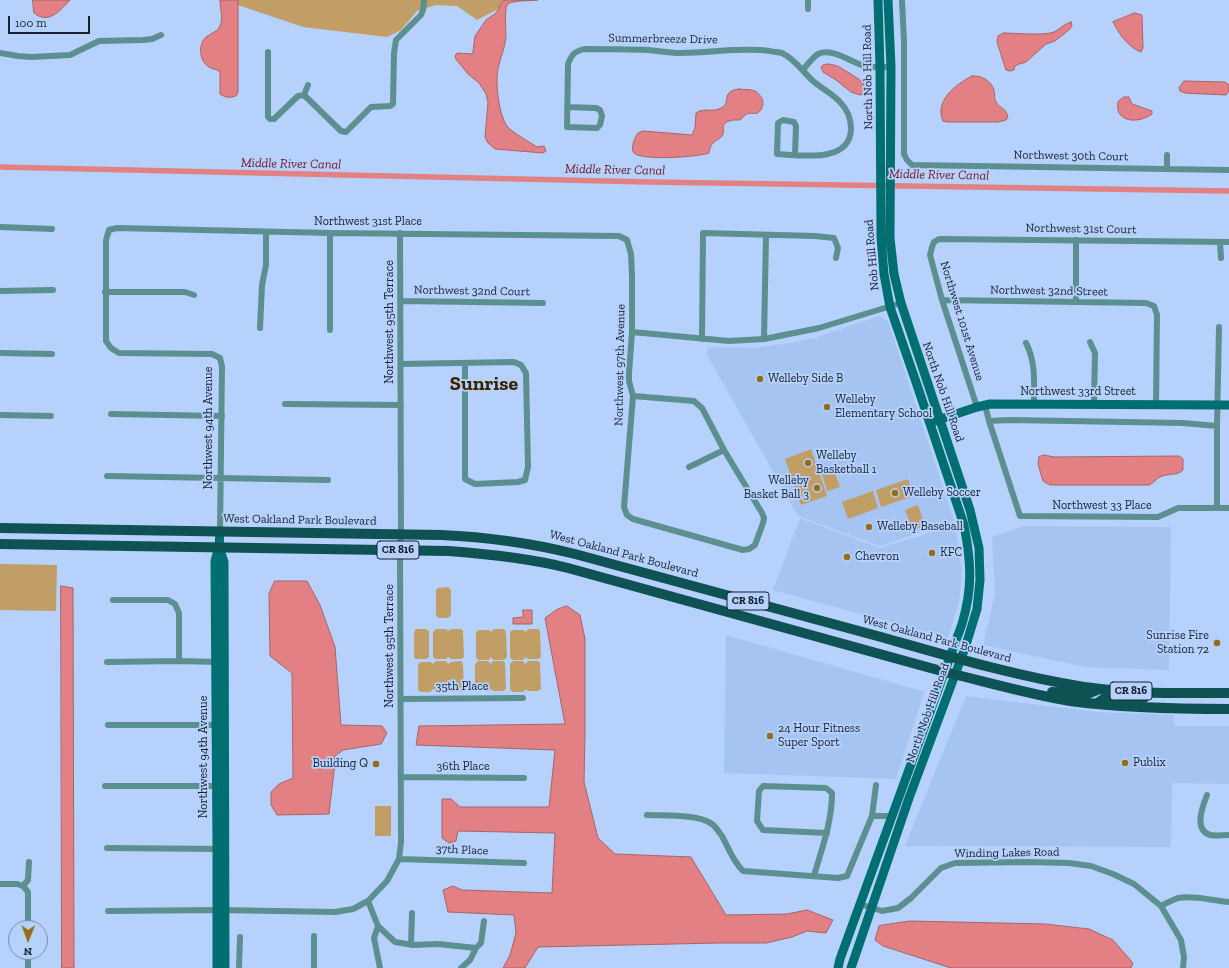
<!DOCTYPE html>
<style>
body{margin:0}
#map{position:relative;width:1229px;height:968px;overflow:hidden;background:#b6d1fb;font-family:"Zilla Slab",serif}
canvas{display:block}
.north{position:absolute;left:8px;top:920px;width:40px;height:40px;box-sizing:border-box;background:#b6d1fb;border:1px solid #768baa;border-radius:50%;rotate:181deg;font-size:11px;font-weight:700;line-height:16px;text-align:center;color:#172130}
.north::after{content:'';display:block;margin:auto;width:14px;height:18px;background:#976c18;clip-path:polygon(50% 0,100% 100%,50% 72%,0 100%)}
.scale{position:absolute;left:8px;top:16px;width:82px;height:18px;box-sizing:border-box;border:2px solid #172130;border-top:0;padding-left:5px;font-size:12px;line-height:14px;white-space:nowrap;color:#172130;-webkit-text-stroke:3px #b6d1fb;paint-order:stroke}
</style>
<div id="map">
<canvas width="1229" height="968"></canvas>
<div class="north">N</div>
<div class="scale">100 m</div>
</div>
<script>
const ctx = document.querySelector('canvas').getContext('2d');
ctx.lineJoin = 'round';
function fillPath(path, color) {
  ctx.fillStyle = color;
  ctx.fill(path, 'evenodd');
}
function strokePath(path, color, width, dash) {
  ctx.strokeStyle = color;
  ctx.lineWidth = width;
  ctx.lineCap = dash ? 'butt' : 'round';
  ctx.setLineDash(dash || []);
  ctx.stroke(path);
}
function write(font, color, halo, rows, align = 'center') {
  ctx.font = font + ' "Zilla Slab",serif';
  ctx.lineWidth = 3.5;
  ctx.setLineDash([]);
  ctx.textBaseline = 'middle';
  ctx.strokeStyle = halo;
  ctx.fillStyle = color;
  for (const [text, x, y, turn = 0] of rows) {
    ctx.save();
    ctx.translate(x, y);
    ctx.rotate((+turn || 0) * Math.PI / 180);
    ctx.textAlign = isNaN(turn) ? turn : align;
    if (halo) ctx.strokeText(text, 0, 0);
    ctx.fillText(text, 0, 0);
    ctx.restore();
  }
}
fillPath(new Path2D(`
 M879,316L888,321L954,521L880,546L798,516L707,355L708,347L754,348L790,343L814,338Z
 M800,518L880,548L955,525L962,570L961,583L959,602L948,638L773,590Z
 M1024,526L1171,527L1169,670L1085,667L983,645L995,594L992,537Z
 M726,635L922,691L925,690L896,779L724,773Z
 M966,696L1097,712L1174,715V726H1229V784L1172,783L1171,847L905,846Z`), '#a5c4f2');
fillPath(new Path2D(`
 M238,0H507L496,10L477,20L457,6L436,5L417,11L401,30L387,37L303,27L238,5Z
 M811,449L827,496L801,505L785,459Z
 M834,470L840,487L827,491L822,474Z
 M908,479L914,496L881,507L876,490Z
 M873,491L878,508L848,519L842,502Z
 M918,505L925,526L913,530L905,510Z
 M0,564L57,565L56,611L0,610Z
 M438,588L448,587L451,590V615L448,618H438L436,615V590Z
 M416,629H426L429,631V657L426,659H416L414,657V632Z
 M436,629H446L448,631L451,629H461L463,631L464,657L461,659H451L448,657L446,659H435L433,657V632Z
 M494,629H504L506,632L507,657L504,660H493L491,657L489,660H478L476,657V632L479,630H489L491,632Z
 M528,629H538L540,631L541,657L538,659H528L526,657L523,660H512L510,657V632L513,630H523L526,632Z
 M436,661H446L448,664L451,662L461,661L463,664L464,689L461,692H451L448,689L446,692H435L433,689L430,692H420L418,689V664L421,662H431L433,664Z
 M478,661H488L491,664L493,661H503L505,663L506,689L503,691H493L491,689L488,691H477L475,689V664Z
 M513,661H523L525,664L528,661H538L540,663L541,689L538,691H528L526,689L523,692H512L510,689V664Z
 M375,806H391V836H375Z`), '#c09e66');
const water = new Path2D(`
 M33,0H70C60,11 48,25 34,13Z
 M220,0H238V92L236,96C229,98 226,98 220,94V72C217,69 212,69 209,67C199,61 198,44 206,37C210,34 216,32 219,28C224,20 220,9 220,0Z
 M505,0H538C532,1 513,0 508,4C504,7 506,30 506,37C505,48 500,58 498,69C495,83 499,115 507,126C510,131 531,143 537,147L544,146L546,151L543,153L495,149L488,143L485,137L488,102L486,94L479,83L468,74L455,58L456,54L458,53L472,54L473,52L475,36L486,20L496,13L501,4Z
 M1135,13L1142,15L1143,48L1141,52C1128,47 1119,34 1113,22Z
 M1071,22L1072,25L1070,29L1055,41L1046,44L1026,62L1019,64L1015,66L1014,70L1010,71L1006,70L997,42L998,36L1003,33C1015,33 1044,36 1054,32C1060,29 1064,24 1071,22Z
 M828,64C839,65 842,69 851,74C858,79 869,83 864,94L860,95L851,92L836,80L823,72L821,67L823,65Z
 M972,76C982,75 991,81 994,90C995,94 994,99 996,102C1001,110 1005,106 1008,117L1006,120L998,122H948L943,121C934,101 956,84 972,76Z
 M1184,81L1225,82L1229,85V91L1226,95L1185,93L1180,91L1179,88Z
 M739,89C744,90 750,89 755,91C763,96 766,105 759,112C755,115 751,112 747,114C744,115 743,118 740,120H733L726,122L723,126C725,138 720,137 713,143C710,146 710,149 709,153C698,157 641,161 634,153C630,148 635,137 638,133L643,131L692,135L695,128L696,113C704,107 713,113 721,108C732,103 720,91 739,89Z
 M1124,97H1129L1132,104L1152,111V114C1139,124 1114,123 1118,102Z
 M1044,455L1054,457L1179,456L1183,459V470C1177,476 1168,473 1160,477C1156,479 1154,483 1149,485H1050L1043,481L1038,464L1039,457Z
 M275,581H307L320,605L335,647L341,725L382,726L387,733L381,744L343,750L335,756L334,771L329,814L277,815L271,805V792L279,784L293,778L292,673L270,656L269,594Z
 M61,586L73,588L74,968H62Z
 M567,606L580,615L585,639V734L584,782L598,838L615,854L691,857L726,915L787,914L807,910L833,920L826,933L807,931L792,937L766,943H718L538,947L525,968H503L510,955L516,933L514,915L448,912L443,890L453,886L462,890L552,893L555,833L458,831L456,841L449,843L442,838V799H451L460,807H549L555,750L416,745L419,726L565,724L545,618L556,610Z
 M523,610H532V624H513V618L523,617Z
 M910,921L1045,924L1089,929L1113,940L1133,963L1131,968H951L883,946L875,940L879,926Z`);
fillPath(water, '#e38083');
strokePath(water, '#a6646a', 1);
strokePath(new Path2D(`
 M0,167C410,178 819,186 1229,191`), '#e38083', 5.5);
strokePath(new Path2D(`
 M902,0L904,41V154L907,160L912,165L1229,170
 M808,9V0
 M268,52V117L270,119H274L298,96L304,95L341,131L346,132L371,107L390,106L393,104L394,53L396,40L421,15L423,10L424,0
 M0,53L18,56L31,57L70,55L99,41L143,40L152,39L161,35
 M803,70C807,65 812,58 818,54C832,47 852,63 865,66C873,68 883,67 891,67
 M304,95L308,85
 M567,107L596,108L600,110L602,116L600,125L597,128L567,127L568,64C572,54 574,52 584,49C605,49 627,49 648,50C659,51 670,53 681,53C711,53 741,47 770,51C773,52 778,52 782,53C795,59 803,72 813,81C822,89 832,93 840,102C847,109 851,119 851,129C850,164 800,155 777,154L778,123L783,120L794,122L796,126L795,155
 M1167,155V169
 M0,227L52,229
 M1220,242L1221,258
 M0,291L53,290
 M105,292H185L194,295
 M942,300L1146,303L1154,306L1157,315L1156,405
 M400,301L543,303
 M1076,302V240
 M260,328L262,285L266,265V232
 M330,330V233
 M632,332L729,341L764,339L819,328L901,303
 M702,339L703,233L815,236L834,238L838,248L836,258
 M764,339L766,235
 M1090,342L1095,353L1094,404
 M1026,343C1036,362 1034,383 1034,404
 M0,353L52,354
 M401,364L514,362L521,365L526,373L528,467L525,480L518,482L475,484L465,479V363
 M285,404L401,405
 M985,405L989,421L1020,516L1158,517L1178,508H1229
 M977,407L942,300L930,255L932,247L934,242L939,239L1229,242
 M111,414L222,416
 M0,415L51,416
 M989,421L1010,420L1183,423L1217,426
 M689,467L724,450
 M107,476L328,480
 M1217,508V426L1219,327
 M220,531L222,367L220,358L212,354L119,353L111,348L106,341V240L109,230L117,228L330,233L619,236L627,240L631,254L632,276V332L629,373V381L633,396L624,507L627,515L633,519L743,550L749,549L755,545L763,523L764,518L762,513L724,450L702,408L694,401L633,396
 M113,600H168L175,604L179,613V661
 M107,662L179,661L218,662
 M401,699L523,698
 M108,725H219
 M401,777L524,778
 M105,786H219
 M1207,795C1203,805 1193,830 1210,835C1215,836 1223,835 1229,835
 M647,815C665,816 698,814 712,824C716,827 719,832 722,836C729,849 733,861 743,871L838,878L847,876L872,816L876,785
 M872,816H893
 M107,848L220,849
 M399,859L524,863
 M814,876C822,848 832,822 832,793L826,788L763,786L759,791L757,821L763,830L827,833
 M0,884H17L23,886
 M23,886L28,892V928
 M23,886L28,880L29,862
 M368,901L378,926L374,938L380,968
 M860,904L882,911L898,908L911,898L941,868L955,863L1027,862L1069,863L1091,866L1113,874L1134,884L1161,906L1181,940L1184,957L1183,968
 M1161,906C1166,903 1173,900 1178,898C1195,895 1213,901 1229,902
 M108,911L217,910L335,912L353,909L368,901L387,881L399,859L401,842L400,550L401,534L400,233
 M378,926L395,942L413,945L438,944L476,948
 M314,936V968
 M411,944L412,913
 M28,968V952
 M239,968L240,937
 M461,968L470,960L476,948L481,943L484,921`), '#5b8f90', 6);
strokePath(new Path2D(`
 M935,421L977,407L990,404L1229,405
 M219,547L224,562L225,968
 M217,968V849L215,561L219,547L220,531
 M838,968L840,959L962,624C973,588 971,561 964,525L916,382L890,307L884,274L881,237L880,67L878,0
 M851,968L909,798L965,648L977,609L980,580L979,548L970,510L901,303L894,274L890,238L891,67L888,0`), '#016f72', 9);
strokePath(new Path2D(`
 M0,528L441,535C487,537 531,543 575,554C677,581 779,609 881,637C948,656 1015,676 1084,687C1132,694 1181,693 1229,693
 M0,544L449,551C489,554 529,558 568,568L945,672C987,682 1028,694 1070,701C1123,708 1176,709 1229,709
 M1052,692L1087,694L1097,690
 M1096,704L1105,698H1144`), '#0f5254', 10);
for (const [x, y, r, color] of [
 [760,379,4,"#976c18"],
 [827,407,4,"#976c18"],
 [808,463,4,"#976c18"],
 [817,488,4,"#976c18"],
 [895,493,4,"#976c18"],
 [869,527,4,"#976c18"],
 [932,553,4,"#976c18"],
 [847,557,4,"#976c18"],
 [1217,643,4,"#976c18"],
 [770,736,4,"#976c18"],
 [1125,763,4,"#976c18"],
 [376,764,4,"#976c18"]
]) {
  const dot = new Path2D();
  dot.arc(x, y, r, 0, 2 * Math.PI);
  ctx.fillStyle = color;
  ctx.fill(dot);
  strokePath(dot, '#b6d1fb', 1.5);
}
for (const [x, y, w] of [
 [398,550,42],
 [748,601,42],
 [1131,691,42]
]) {
  const box = new Path2D();
  box.roundRect(x - w / 2, y - 9, w, 18, 3);
  ctx.fillStyle = '#b6d1fb';
  ctx.fill(box);
  strokePath(box, '#172130', 1);
}
write('bold 11px', '#172130', null, [
 ["CR 816",398,550],
 ["CR 816",748,601],
 ["CR 816",1131,691]
]);
write('12px', '#172130', '#b6d1fb', [
 ["Summerbreeze Drive",663,39,1],
 ["North Nob Hill Road",868,77,-91],
 ["Northwest 30th Court",1071,156,1],
 ["Northwest 31st Place",368,222],
 ["Northwest 31st Court",1081,229,1],
 ["Nob Hill Road",872,255,-95],
 ["Northwest 32nd Court",472,291,1],
 ["Northwest 32nd Street",1049,291,1],
 ["Northwest 101st Avenue",962,321,73],
 ["Northwest 95th Terrace",390,322,-90],
 ["Northwest 97th Avenue",620,365,-89],
 ["North Nob Hill Road",943,392,71],
 ["Northwest 33rd Street",1078,392],
 ["Northwest 94th Avenue",209,428,-90],
 ["Northwest 33 Place",1102,506],
 ["West Oakland Park Boulevard",300,520,1],
 ["West Oakland Park Boulevard",624,554,15],
 ["West Oakland Park Boulevard",937,639,15],
 ["Northwest 95th Terrace",390,646,-90],
 ["35th Place",462,687],
 ["North Nob Hill Road",928,713,-70],
 ["Northwest 94th Avenue",204,757,-90],
 ["36th Place",463,767],
 ["37th Place",462,850,2],
 ["Winding Lakes Road",1007,853,-1]
]);
write('12px', '#172130', '#b6d1fb', [
 ["Welleby Side B",768,379],
 ["Welleby",835,400],
 ["Elementary School",835,414],
 ["Welleby",816,456],
 ["Basketball 1",816,470],
 ["Welleby",809,481,"right"],
 ["Basket Ball 3",809,495,"right"],
 ["Welleby Soccer",903,493],
 ["Welleby Baseball",877,527],
 ["KFC",940,553],
 ["Chevron",855,557],
 ["Sunrise Fire",1209,636,"right"],
 ["Station 72",1209,650,"right"],
 ["24 Hour Fitness",778,729],
 ["Super Sport",778,743],
 ["Publix",1133,763],
 ["Building Q",368,764,"right"]
], 'left');
write('italic 13px', '#6f1623', '#b6d1fb', [
 ["Middle River Canal",291,164,1],
 ["Middle River Canal",615,170,1],
 ["Middle River Canal",939,175,1]
]);
write('bold 20px', '#392500', '#b6d1fb', [
 ["Sunrise",484,384]
]);
</script>
